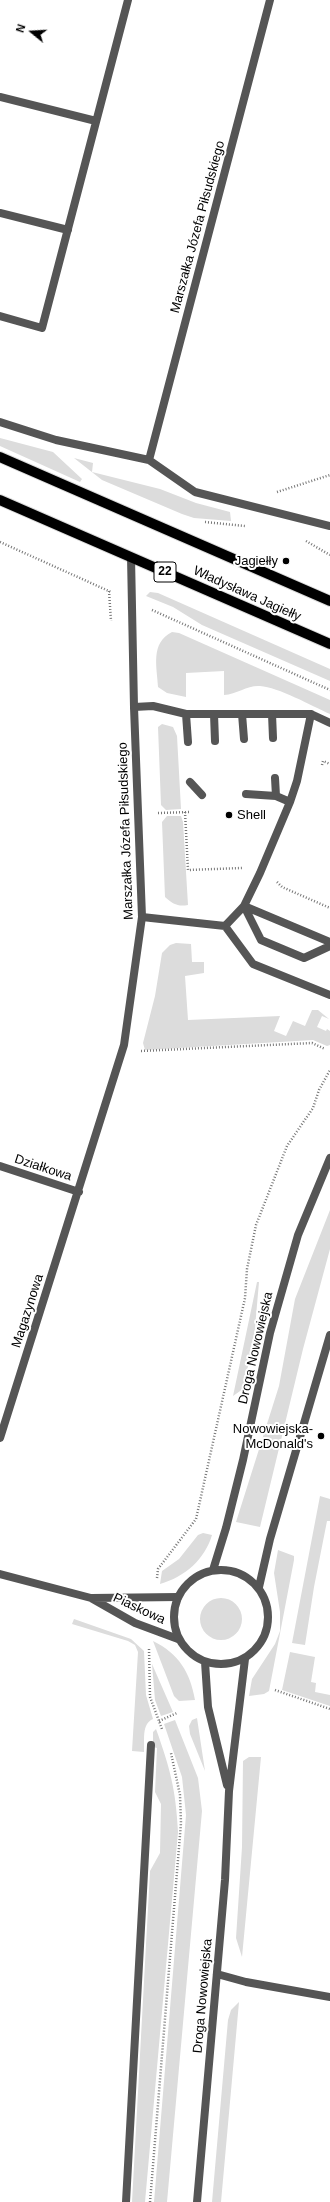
<!DOCTYPE html>
<meta charset="utf-8">
<style>
body{margin:0}
#map{position:relative;width:330px;height:2202px;overflow:hidden;background:#fff;font-family:Helvetica,sans-serif}
canvas{display:block}
.north{position:absolute;left:12px;top:12px;width:40px;height:40px;-webkit-text-stroke:3px #fff;paint-order:stroke;rotate:288deg;font-size:11px;font-weight:700;line-height:16px;text-align:center;color:#000}
.north::after{content:'';display:block;margin:auto;width:14px;height:18px;background:#000;clip-path:polygon(50% 0,100% 100%,50% 72%,0 100%)}
</style>
<div id="map">
<canvas width="330" height="2202"></canvas>
<div class="north">N</div>
</div>
<script>
const ctx = document.querySelector('canvas').getContext('2d');
ctx.lineJoin = 'round';
function fillPath(path, color) {
  ctx.fillStyle = color;
  ctx.fill(path, 'evenodd');
}
function strokePath(path, color, width, dash) {
  ctx.strokeStyle = color;
  ctx.lineWidth = width;
  ctx.lineCap = dash ? 'butt' : 'round';
  ctx.setLineDash(dash || []);
  ctx.stroke(path);
}
function write(font, color, halo, rows, align = 'center') {
  ctx.font = font + ' Helvetica,sans-serif';
  ctx.lineWidth = 4;
  ctx.setLineDash([]);
  ctx.textBaseline = 'middle';
  ctx.strokeStyle = halo;
  ctx.fillStyle = color;
  for (const [text, x, y, turn = 0] of rows) {
    ctx.save();
    ctx.translate(x, y);
    ctx.rotate((+turn || 0) * Math.PI / 180);
    ctx.textAlign = isNaN(turn) ? turn : align;
    if (halo) ctx.strokeText(text, 0, 0);
    ctx.fillText(text, 0, 0);
    ctx.restore();
  }
}
fillPath(new Path2D(`
 M0,438L53,452L82,479L80,482L0,446Z
 M74,458L93,463L92,472L160,489L196,503L230,512L231,521L194,518L182,514L102,480Z
 M150,592L158,593L330,669V681L202,625L173,607L146,596Z
 M172,632L179,633L330,700V714C312,706 278,687 260,686C248,685 237,694 224,695V671L186,673V697L167,693L158,687C157,667 150,643 172,632Z
 M162,724L173,727L177,736L181,809L166,810L161,805L158,727Z
 M167,816H181L183,822L188,905C178,907 173,904 165,897L162,822Z
 M176,943L191,944L192,962H204V973L185,976L188,1020L280,1016L274,1031L286,1036L293,1021L305,1026L312,1010H318L329,1019L322,1016L317,1027L326,1031L327,1029L330,1031V1045L327,1046L313,1040L145,1050L143,1043L155,996L162,953L170,945Z
 M330,1210V1249L303,1349L260,1527L236,1522L279,1386L295,1299Z
 M257,1282H259L254,1339L243,1389L233,1396Z
 M320,1496L330,1499V1521H327L314,1587L305,1645L292,1643Z
 M203,1533L212,1535C205,1559 185,1577 160,1584L162,1571L179,1559L198,1535Z
 M278,1550L294,1556V1560L269,1691L264,1694L249,1696L252,1679L275,1644L280,1631V1612L274,1573Z
 M200 1619a21 21 0 1 1 42 0a21 21 0 1 1-42 0Z
 M74,1619L131,1639L144,1651L146,1695L153,1719C141,1724 145,1741 144,1752L132,1751L138,1652L135,1645L128,1641L72,1624Z
 M153,1641C179,1654 190,1672 195,1700L179,1701L174,1696Z
 M290,1652L315,1657L311,1682L316,1683L315,1692L330,1695V1706L282,1690Z
 M152,1664L173,1712L161,1716L155,1700Z
 M197,1718L205,1771L190,1734L189,1726L192,1720Z
 M175,1720L198,1778L202,1811L167,2202H154L186,1815L182,1777L164,1724Z
 M156,1729C170,1768 176,1790 178,1832L145,2202H132L150,1871L160,1853L161,1804L155,1792L157,1748L153,1747V1732Z
 M249,1757H261L242,1957L236,1938L242,1847L243,1761Z
 M239,2002L221,2202H212L228,2020L231,2010Z`), '#dcdcdc');
const primary = new Path2D(`
 M0,457L330,601
 M0,500L330,644`);
strokePath(primary, '#dbdbdb', 12);
strokePath(new Path2D(`
 M277,492L330,475
 M205,522L245,526
 M306,541L330,555
 M0,542L111,592
 M109,591L111,621
 M152,610L330,690
 M322,765L323,761L330,764
 M185,812L188,870L242,868
 M158,813L191,812
 M277,882L282,887L330,908
 M141,1051L312,1043L325,1049
 M157,1578L158,1569L196,1519L245,1298L247,1269L256,1225L287,1146L313,1108L319,1090L330,1070
 M149,1649L150,1697L162,1729
 M275,1690L330,1709
 M159,1721L177,1713
 M150,2202L181,1823L180,1795L171,1753`), '#777', 2.5, [1, 2]);
strokePath(new Path2D(`
 M0,97L96,121
 M0,213L68,230
 M0,316L42,328L128,0
 M134,707L153,706L186,714H311L330,723
 M186,714L188,742
 M214,714L215,741
 M242,714L244,739
 M272,714L273,738
 M275,778L276,796
 M190,782L202,795
 M246,794L276,796L290,802
 M244,906L261,940L304,958L330,946
 M244,906L330,942
 M142,917L225,926L253,964L330,995
 M225,926L244,906L260,873L290,802L297,781L311,714`), '#555', 8);
strokePath(new Path2D(`
 M0,422L56,440L149,460L195,492L330,526
 M149,460L270,0
 M0,1166L79,1192
 M0,1438L124,1045L142,917L134,707L131,557
 M0,1574L91,1598L135,1623L178,1639
 M92,1598L178,1597
 M217,1974L246,1982L330,1997
 M126,2202L151,1745`), '#555', 8);
strokePath(new Path2D(`
 M174 1617a47 47 0 1 1 94 0a47 47 0 1 1-94 0Z
 M213,1570L226,1528L243,1460L270,1333L298,1235L330,1158
 M259,1587L270,1539L330,1335
 M205,1662L208,1707L227,1785
 M197,2202L225,1880L229,1791L245,1659`), '#555', 8);
strokePath(primary, '#000', 10);
for (const [x, y, r, color] of [
 [286,561,4,"#000"],
 [229,815,4,"#000"],
 [321,1436,4,"#000"]
]) {
  const dot = new Path2D();
  dot.arc(x, y, r, 0, 2 * Math.PI);
  ctx.fillStyle = color;
  ctx.fill(dot);
  strokePath(dot, '#fff', 1.5);
}
for (const [x, y, w] of [
 [165,572,22]
]) {
  const box = new Path2D();
  box.roundRect(x - w / 2, y - 10, w, 20, 3);
  ctx.fillStyle = '#fff';
  ctx.fill(box);
  strokePath(box, '#000', 1);
}
write('bold 12px', '#000', null, [
 ["22",165,572]
]);
write('13px', '#000', '#fff', [
 ["Marszałka Józefa Piłsudskiego",198,227,-75],
 ["Władysława Jagiełły",247,594,24],
 ["Marszałka Józefa Piłsudskiego",126,831,-92],
 ["Działkowa",43,1168,18],
 ["Magazynowa",28,1311,-72],
 ["Droga Nowowiejska",256,1348,-77],
 ["Piaskowa",139,1609,25],
 ["Droga Nowowiejska",203,1996,-85]
]);
write('13px', '#000', '#fff', [
 ["Jagiełły",278,561],
 ["Shell",237,815,"left"],
 ["Nowowiejska-",313,1429],
 ["McDonald's",313,1444]
], 'right');
</script>
